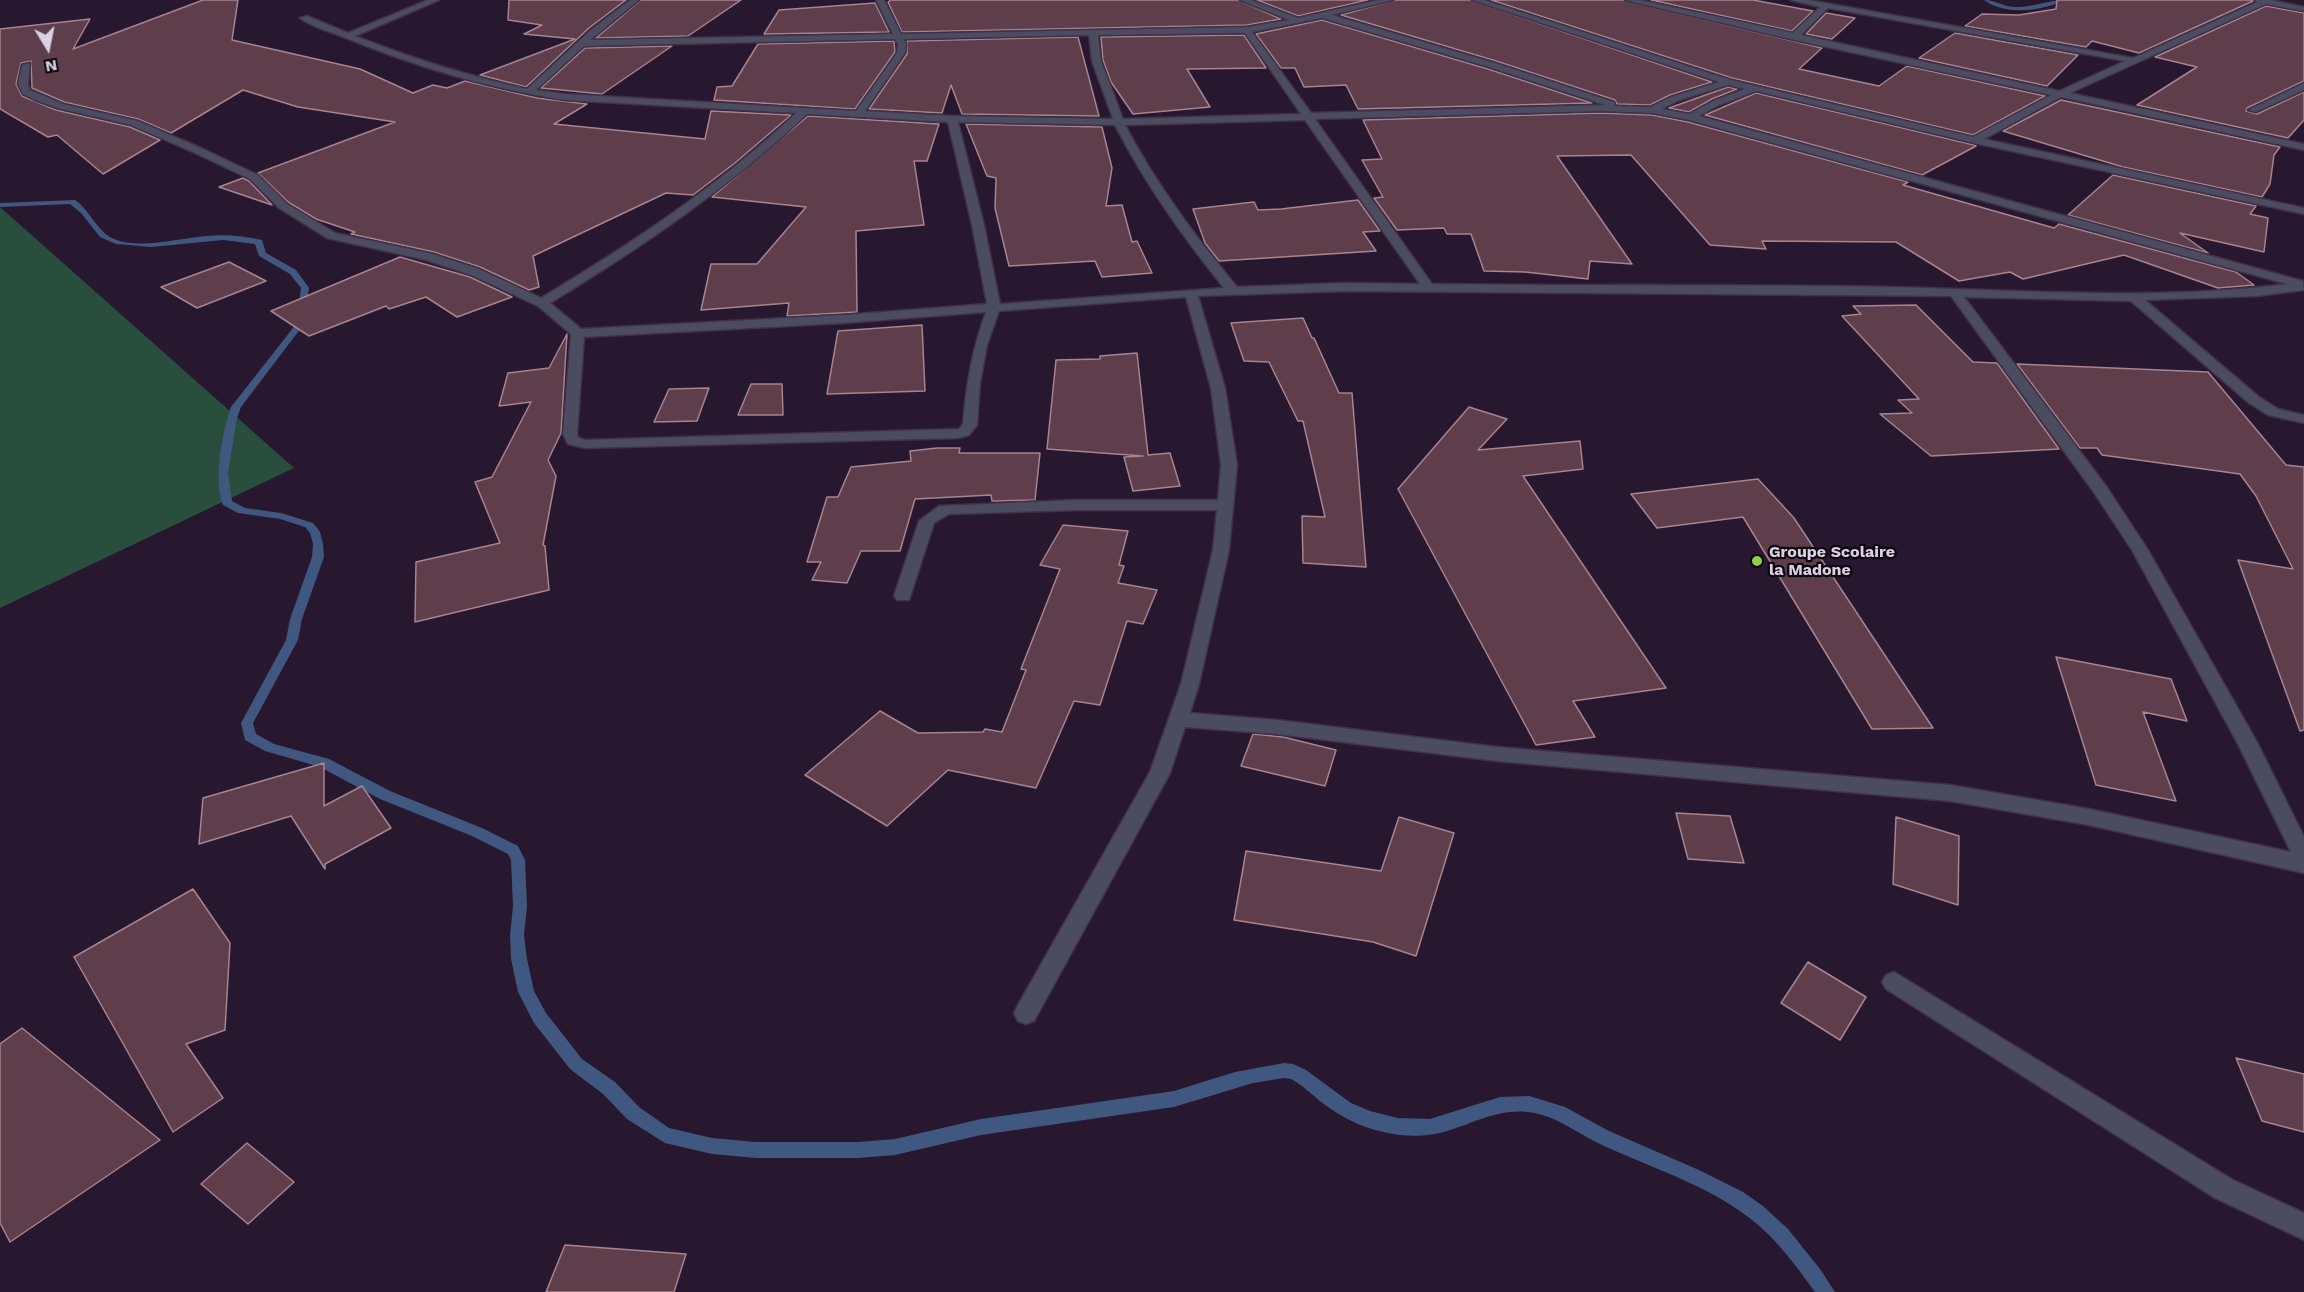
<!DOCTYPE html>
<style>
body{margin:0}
#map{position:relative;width:2304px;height:1292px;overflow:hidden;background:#27172f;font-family:"Work Sans",sans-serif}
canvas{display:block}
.north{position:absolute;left:18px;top:18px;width:60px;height:60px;-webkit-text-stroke:4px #0c0610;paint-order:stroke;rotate:170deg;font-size:16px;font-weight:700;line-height:24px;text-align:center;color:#dbd1e1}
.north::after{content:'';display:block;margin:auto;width:21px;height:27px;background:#dbd1e1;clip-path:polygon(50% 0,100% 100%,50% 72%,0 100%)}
</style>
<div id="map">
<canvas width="2304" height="1292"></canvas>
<div class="north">N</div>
</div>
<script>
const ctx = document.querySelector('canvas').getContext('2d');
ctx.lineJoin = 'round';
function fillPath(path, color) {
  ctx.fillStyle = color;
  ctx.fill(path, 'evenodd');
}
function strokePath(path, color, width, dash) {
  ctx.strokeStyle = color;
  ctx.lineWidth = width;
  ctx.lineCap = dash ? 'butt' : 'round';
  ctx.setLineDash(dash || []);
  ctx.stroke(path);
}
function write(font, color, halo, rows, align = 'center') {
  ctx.font = font + ' "Work Sans",sans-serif';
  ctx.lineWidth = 4.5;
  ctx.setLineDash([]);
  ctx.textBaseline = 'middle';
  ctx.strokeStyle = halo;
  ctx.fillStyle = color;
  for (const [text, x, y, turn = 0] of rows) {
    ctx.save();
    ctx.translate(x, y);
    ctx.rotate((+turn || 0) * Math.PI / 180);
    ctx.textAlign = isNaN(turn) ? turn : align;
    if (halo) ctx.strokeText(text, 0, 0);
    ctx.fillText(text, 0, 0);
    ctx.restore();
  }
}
fillPath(new Path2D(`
 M0,207L294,468L0,608Z`), '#294e3d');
fillPath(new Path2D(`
 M1984,0C1996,0 2005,8 2017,7C2034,7 2049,0 2066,0C2042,11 2006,16 1984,0Z
 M75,200C90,210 97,232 114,239C142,250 178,238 207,236C226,234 243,236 262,240L266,253L296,270L309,288L305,319L301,328L241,407L237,418L228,473L232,501L245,508L281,513L313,523L320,532L323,544L324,557L302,619L298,640L253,723L256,734L274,744L329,759L390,791L482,828L518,846L525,860L527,906L524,935L527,959L534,991L546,1013L582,1059L615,1082L639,1107L669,1128L712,1138L756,1142H858L895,1139L981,1119L1174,1091L1235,1072L1284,1063L1293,1064L1306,1070L1351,1103L1370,1111L1398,1118L1430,1119L1500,1097L1529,1096L1565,1107L1609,1131L1699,1170L1743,1192L1763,1206L1788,1229L1820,1269L1835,1292H1815C1801,1273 1786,1252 1769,1235C1722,1188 1656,1171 1598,1143C1575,1132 1554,1114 1527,1112C1497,1109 1472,1124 1444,1132C1407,1142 1362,1131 1331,1109C1317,1100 1306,1087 1291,1079L1284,1078L1253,1083L1174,1107L981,1135L895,1155L858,1158H756L712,1154L665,1143L627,1119L603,1094L570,1069L534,1023L518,992L511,959L510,935L513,906L511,860L508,854L472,836L380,799L320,767L265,751L245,740L241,723L286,640L290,619L312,557L313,544L310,533L305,527L280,519L238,513L223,505C213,480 222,433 231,407L293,328L297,319L301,288L290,274L259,256L255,244L223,240L151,247L116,244L100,237L81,213L70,204L0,207V203Z`), '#40577f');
const building = new Path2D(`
 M203,0H238L232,40L360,69L413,93L433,85L447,88L465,81L537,98L587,104L554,124L705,139L711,111L791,115L735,163L693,195L666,193L533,256L539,287L529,290L480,267L434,252L351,234L355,232L316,219L288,202L258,173L395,122L298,107L243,90L171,133L138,119L64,102L32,88L31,61L21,63L16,84L22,96L56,110L130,127L160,140L103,174L57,135L48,137L0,109V29L90,19L73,49Z
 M509,0H626L589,28L526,87L480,75L575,39L524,34L542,25L508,20Z
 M641,0H741L688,36L596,38Z
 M891,0H1238L1281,19L1247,25L902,32L888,2Z
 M1257,0H1368L1298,16Z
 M1395,0H1470L1712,82L1670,95L1650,105L1617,104L1615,100L1496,61L1341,15Z
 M1491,0H1623L1822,48L1799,69L1879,86L1907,66L2045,96L1973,135L1732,78Z
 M1651,0H1753L1813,11L1792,31Z
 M2057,0H2253V1L2139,53L2092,41L2086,47L1965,26L1982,14L2019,15L2056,9Z
 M875,3L889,32L764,34L779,10Z
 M2266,6L2304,13V81L2247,108L2246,111L2257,114L2304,92V120L2288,138L2137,105L2197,67L2155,57Z
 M1826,13L1855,18L1832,39L1806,34Z
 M1322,20L1488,69L1592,103L1358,109L1346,85L1304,87L1295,68H1281L1256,34Z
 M1955,33L2078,55L2047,86L1919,58Z
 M1244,35L1266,68L1187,69L1210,107L1133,114L1111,82L1103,60L1101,37Z
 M1078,37L1099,116L962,114L951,85L942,113L869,109L907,54V41Z
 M894,41L895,52L855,109L714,100L717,87L732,86L758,44Z
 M672,46L602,94L541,88L585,48Z
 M1728,87L1737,89L1712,99L1689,112L1669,108Z
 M1756,93L1974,145L1976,146L1922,175L1705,115Z
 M2061,100L2280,147L2274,155L2270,184L2262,197L2123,167L2003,131Z
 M1600,113L1652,115L1688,122L1908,182L1903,185L2054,228L2059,224L2236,272L2254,285L2218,288L2124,255L2023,279L2010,272L1959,281L1896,242L1762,241L1766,249L1710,245L1631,155L1557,156L1632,264L1590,261L1588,279L1525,272L1484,271L1471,234H1447L1444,228L1397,230L1374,198L1383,197L1362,160L1382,159L1363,120Z
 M808,116L939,124L927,161H914L924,225L856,231L857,312L787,316L789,303L701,310L711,264H757L806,207L712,197Z
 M966,124L1102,127L1112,168L1106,206L1122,205L1132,242L1137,241L1152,273L1102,277L1095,261L1009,266L995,208L996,178L987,176Z
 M2113,175L2256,206L2250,214L2268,218L2264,252L2180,233L2208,253L2068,215Z
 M243,178L249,181L272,205L219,187Z
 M1358,200L1380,231L1363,232L1376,251L1219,261L1205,243L1193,209L1254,202L1258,210L1281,209Z
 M400,257L470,277L512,297L457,317L426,297L389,309L386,306L309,336L271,311Z
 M229,262L266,281L197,308L161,287Z
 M1916,305L1973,362L1997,363L2059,449L1931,456L1880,414L1912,413L1898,400L1919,399L1842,316L1861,314L1853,306Z
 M1303,318L1312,338H1314L1339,393H1352L1366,567L1303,563L1302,516L1325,517L1303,421H1298L1269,362L1244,361L1231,323Z
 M922,325L925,391L827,394L838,331Z
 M567,334L561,433L548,460L556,476L543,545L545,546L549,590L415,622L416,562L500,543L475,482L492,477L531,402L499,406L508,373L549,368Z
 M1137,353L1148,455L1170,453L1180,486L1133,491L1124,457L1143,456L1047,449L1056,360L1100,359V356Z
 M2017,364L2208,372L2286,465L2304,467V730L2300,731L2238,560L2293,569L2256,496L2240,474L2102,455L2097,448H2080Z
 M751,384H782L783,415H738Z
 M709,388L697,421L654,422L669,389Z
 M1469,407L1507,419L1478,450L1580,441L1583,469L1523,476L1666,688L1573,701L1595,737L1536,745L1398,489Z
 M937,448H960L959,453H1040L1035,500L992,501L991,495L915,499L900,551H861L847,583L812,580L821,562H807L827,497H838L851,467L911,461L910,451Z
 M1758,479L1794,518L1933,728L1872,729L1743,517L1657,528L1631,494Z
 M1063,525L1128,531L1119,565L1124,566L1118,583L1157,590L1143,624L1127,621L1100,705L1074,701L1036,788L948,770L887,826L805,775L880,711L918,733L983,732L985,729L1002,732L1026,670L1021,669L1060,569L1040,565Z
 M2056,657L2171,679L2187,721L2143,712L2176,801L2096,785Z
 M1253,734L1283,737L1336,750L1325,786L1241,766Z
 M324,763V806L362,786L391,828L325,864V869L291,816L199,844L203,798Z
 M1676,813L1730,816L1744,863L1688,859Z
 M1399,817L1454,833L1416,956L1373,942L1234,920L1246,851L1381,871Z
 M1896,817L1959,836L1958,905L1893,884Z
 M193,889L230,943L225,1030L186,1044L223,1098L173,1132L74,957Z
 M1808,962L1866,997L1840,1040L1781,1003Z
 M22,1028L160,1140L10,1242L0,1223V1044Z
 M2236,1058L2304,1074V1132L2262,1121Z
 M247,1143L294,1182L248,1224L201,1184Z
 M565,1245L686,1254L674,1292H546Z`);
fillPath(building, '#5e3e4a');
strokePath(building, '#a88390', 1.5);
const street = new Path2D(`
 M428,0H439L355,36C411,58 468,76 527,89L591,30L630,0H639L590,40L893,34L876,0H884L901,34L1247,27L1289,20L1240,0H1251L1298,18L1378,0H1393L1332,15L1495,63L1614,102L1615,106L1650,107L1671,97L1719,82L1472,0H1484L1731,80L1973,137L2051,95L1794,40L1625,0H1640L1793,33L1820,7L1790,0H1808L2133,58L2257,2L2255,0H2271L2304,7V11L2266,4L2070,93L2304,144V150L2061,97L1984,139L2304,208V214L1974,143L1756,91L1719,105L1699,116L2303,281L2304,290L2257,296L2145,300L2259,397L2278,409L2304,415V423L2268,415L2249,403L2131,301L1964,297L2106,486L2148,550L2258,744L2304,837V873L2089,825L1950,801L1497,761L1277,734L1185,727L1170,773L1034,1021L1026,1024L1018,1021L1014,1013L1018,1005L1150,772L1181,684L1213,550L1217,510H1077L949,514L934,523L909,600H897L894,596L919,521L939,506L1077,500H1218L1221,465L1211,388L1186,297L999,311L987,345L980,383L977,425L969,435L958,438L585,448L568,444L563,434L571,334L538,306L471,275L426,260L327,238L279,208L250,179L195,153L131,125L57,108L35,100L23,94L18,84L22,65L30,63L28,84L30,90L63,104L138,121L203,149L258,175L287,204L335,233L433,254L479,269L541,298C632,243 719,186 796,113L565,100C490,89 417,67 346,38C332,32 312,27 300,18L307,16L348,33ZM1828,8L2125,61L2059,91L1801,35ZM1322,18L1489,67L1605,105L1311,113L1252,32ZM1245,33L1301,114L1123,119L1101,61L1098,35ZM1089,35L1092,61L1113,119L952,116L865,111L905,53L906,44L904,39ZM895,39L898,44L897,53L856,111L565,94L536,90L584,46ZM1728,85L1745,89L1713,101L1689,114L1662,109L1677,101ZM1600,111L1652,113L1689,120L2287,284C2155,301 2021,290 1889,287C1737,284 1584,286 1432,284L1315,119ZM807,114L948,122L972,225L987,304L844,315L581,329L550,303C642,247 729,188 807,114ZM1305,120L1420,284L1346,283L1237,287C1195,236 1156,184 1125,125ZM958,122L1115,125C1145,184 1183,237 1224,288L1000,304L984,225ZM1346,291L1951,296L2093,491L2132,550L2238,744L2291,852L2089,809L1950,785L1497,747L1277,720L1190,713L1199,684L1229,550L1237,465L1225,388L1198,296ZM986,312C972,350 966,385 963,424L959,429L585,440L579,438L577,434L584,337L844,323Z
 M2304,83V90L2256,112L2248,110Z
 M1894,972L2233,1180L2304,1213V1240L2215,1198L1886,989L1882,982L1886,975Z`);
strokePath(street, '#403148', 3);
fillPath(street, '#4b4c5f');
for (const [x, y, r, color] of [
 [1757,561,6,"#8dce44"]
]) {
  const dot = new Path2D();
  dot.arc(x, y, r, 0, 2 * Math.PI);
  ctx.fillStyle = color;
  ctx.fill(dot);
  strokePath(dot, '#0c0610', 2);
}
write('bold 16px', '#dbd1e1', '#0c0610', [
 ["Groupe Scolaire",1769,552],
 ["la Madone",1769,570]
], 'left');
</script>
